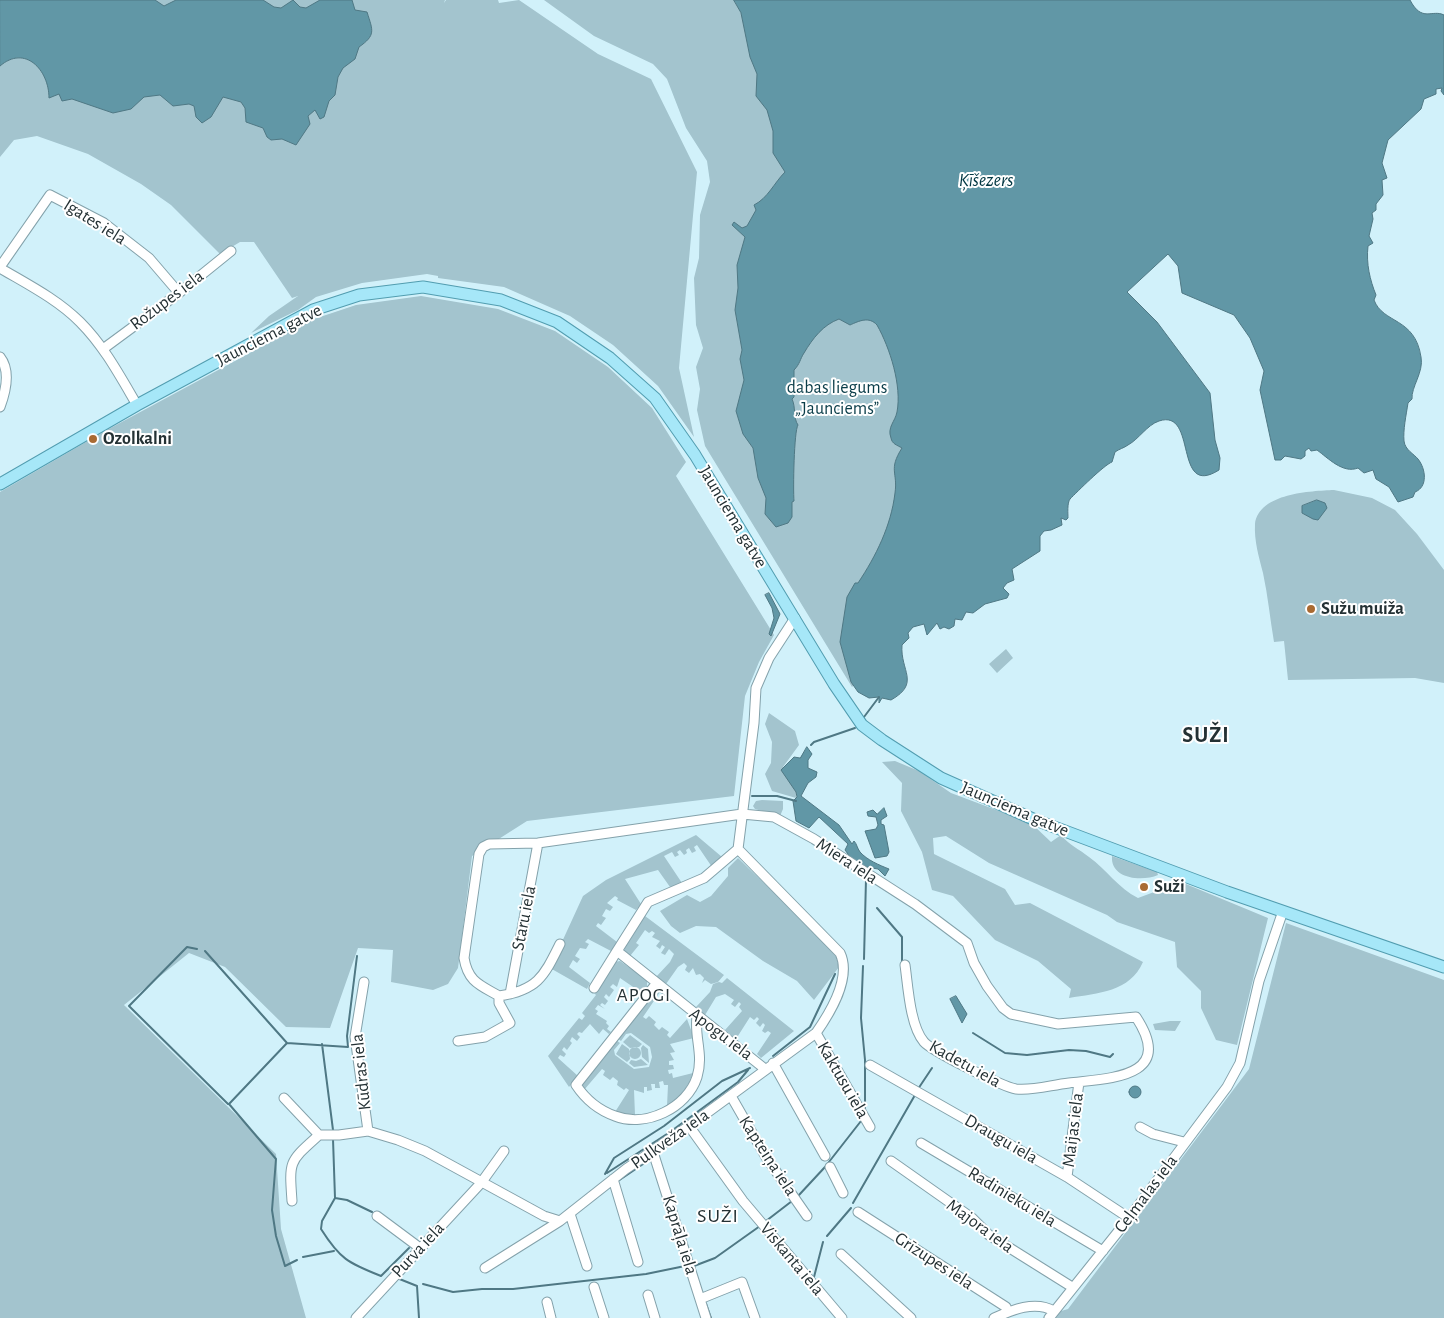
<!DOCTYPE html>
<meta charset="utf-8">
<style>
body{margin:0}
canvas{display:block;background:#d1f1fa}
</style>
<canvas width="1444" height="1318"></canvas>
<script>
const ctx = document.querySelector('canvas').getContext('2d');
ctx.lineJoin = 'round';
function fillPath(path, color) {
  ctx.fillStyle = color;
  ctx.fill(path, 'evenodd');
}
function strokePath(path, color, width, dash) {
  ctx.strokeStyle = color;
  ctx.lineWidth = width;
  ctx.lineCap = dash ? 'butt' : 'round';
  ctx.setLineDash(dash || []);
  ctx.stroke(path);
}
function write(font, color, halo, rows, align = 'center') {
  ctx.font = font + ' "Alegreya Sans",sans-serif';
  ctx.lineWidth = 4;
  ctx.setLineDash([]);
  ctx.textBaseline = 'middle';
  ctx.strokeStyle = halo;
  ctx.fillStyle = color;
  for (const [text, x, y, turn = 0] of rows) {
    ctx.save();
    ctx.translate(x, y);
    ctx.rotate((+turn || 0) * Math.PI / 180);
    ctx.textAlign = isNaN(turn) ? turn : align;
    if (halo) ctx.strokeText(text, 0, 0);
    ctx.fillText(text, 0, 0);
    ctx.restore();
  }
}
fillPath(new Path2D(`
 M0,0H445L444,3L446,0H498L499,3L519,0L598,54L651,79L697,172L679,368L694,437L658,386L613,345L570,316L504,287L438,278V276L427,274L362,283L316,297L298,310L251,333L269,316L298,296L292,298L254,242H240L220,254L171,205L141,184L88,154L37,136L14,140L0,157Z
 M544,0H806L947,299L871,667L852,687L705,446L697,410L700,389L696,367L703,348L696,325L694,278L699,258L700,215L710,182L707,161L686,128L667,79L653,64L594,36Z
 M421,296L498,309L555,331L608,367L652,408L686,462L676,476L774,635L759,662L745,696L734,796L527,821L472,856L458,968L448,984L433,990L391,982L393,950L358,948L330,1028L286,1027L225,967L189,953L124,1005L276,1154L281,1229L306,1318H0V492L105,431L311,320L356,305Z
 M1334,490L1372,498L1395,510L1417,534L1444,570V683L1415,678L1288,680L1284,641L1274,642C1270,619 1268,596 1263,573C1259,557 1254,541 1255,524C1259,493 1311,491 1334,490Z
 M1006,649L1013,658L997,673L989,664Z
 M769,713L795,731L799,745L783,767L796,792V798L772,791L765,774L771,763L772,742L765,724Z
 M895,761L919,771L951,793L1031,823L1051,842L1061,835C1069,845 1079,849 1089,857C1107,870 1118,888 1138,898L1181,882L1268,918L1237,1045L1216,1040L1201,1008V991L1177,967L1175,942L1117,922L1107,915L989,863L946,836L933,838L934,854L1005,889L1015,905L1030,903L1143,962C1130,992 1098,993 1069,998L1071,989L1038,961L995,940L953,896L932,890L922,852L901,811L902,783L882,762Z
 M762,800L783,801V809L780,816L755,809L753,806L756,801Z
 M696,835L722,857L712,867L697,845L694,847L696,851L692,853L689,848L686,850L687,853L684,855L680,850L677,852L679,855L675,857L672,852L664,856L682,883L670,887L658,870L625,879L641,904L636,910L617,900L618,898L615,896L607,903L613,907L610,911L606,909L602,916L606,918L601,925L598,923L596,926L617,942L611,951L588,939L585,942L589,944L586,949L580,948L575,956L580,959L577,963L573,960L569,967L590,983L587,989L550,968L583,896L606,880Z
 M1112,856L1157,872L1158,875C1142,882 1110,879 1112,856Z
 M738,858L834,951L839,967L814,1000L797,981L763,961L716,927L696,926L680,933L671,926L660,911L687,895L700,902L711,896L728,876V868Z
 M645,916L724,975L718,982L711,984L705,980L702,983L704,978L700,974L696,975L693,968L689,973L685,970L687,966L684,963L678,967L666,984L656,977L670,962L674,954L669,949L665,955L661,953L665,947L662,945L660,949L656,946L660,941L652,937L655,933L652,931L649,933L645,930L636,943L639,945L630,956L624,952L625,943L630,940L642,920V917Z
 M1286,923L1444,980V1318H1043L1044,1316L1068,1309L1249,1069Z
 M620,961L647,980V987L642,993L620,978L617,987L613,984L610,987L614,990L609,997L606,994L604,997L608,1001L605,1005L602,1003L600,1005L605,1009L598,1005L595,1009L598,1011L596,1014L607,1021L606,1023L609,1026L607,1029L611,1032L609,1034L603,1029L599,1034L590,1024L582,1033L579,1032L577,1034L580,1037L577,1041L572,1037L570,1041L572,1043L567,1050L564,1047L562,1050L566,1054L564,1057L560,1055L558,1058L578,1076L569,1087L548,1056L579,1018L582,1020L585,1016L582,1013L596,995L594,993L614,962Z
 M727,978L794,1031L761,1058L757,1054L771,1033L768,1031L765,1033L762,1031L765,1025L763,1023L760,1027L756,1023L759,1019L757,1017L754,1020L750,1017L736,1039L725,1030L742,1011L739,1007L741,1004L739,1002L735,1007L731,1004L734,1000L725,994L716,997L705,1015L696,1007L710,992L713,984L719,982L722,983Z
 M656,989L660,992L643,1017L646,1019L649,1016L656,1022L654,1025L659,1030L662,1027L669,1032L667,1035L670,1038L687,1019L694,1038L670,1044L675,1052L670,1053L674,1060L669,1061V1065H673L674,1069L668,1070L669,1074L672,1073L673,1078L693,1073C688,1086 681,1099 667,1106L668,1085H664L663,1081L659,1082L660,1088H655V1084H651L652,1090L647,1091V1087H644V1093L634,1090L635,1115L615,1112L629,1090L626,1088L624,1090L617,1085L618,1081L613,1077L610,1080L603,1075L605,1071L602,1069L584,1090L581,1085L608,1053L609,1048L616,1040L620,1043L614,1050L615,1055L634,1069L649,1067L652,1057L650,1047L631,1033L626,1034L621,1041L617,1038L629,1023L633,1021Z
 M1170,1021H1181L1175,1031L1155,1030L1153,1024Z
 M630,1035L642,1044L639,1047L630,1048L623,1042Z
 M622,1044L629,1049L630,1059L627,1062L616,1054Z
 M643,1045L648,1049L649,1063L642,1057L641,1048Z
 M629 1053a6 6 0 1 1 12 0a6 6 0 1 1-12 0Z
 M641,1059L648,1065L634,1067L629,1063L631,1060L636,1061Z`), '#a3c4ce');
const water = new Path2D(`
 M0,0H155L164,6L176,0H263L274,7L281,8L293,0L300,7L306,8L320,0H352L355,10L367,12C373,31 376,35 359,47L355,59L343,68L338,77L335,95L329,101L324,117L320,119L315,110L308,116L310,124L296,145L282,139L271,140L267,137L263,128L246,122L245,108L241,102L223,97L211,117L202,123L196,117L194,106L189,104L173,106L160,95L144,97L131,109L113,113L72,99L62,101L59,94L49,98C49,70 25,44 0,66Z
 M734,0H1410C1422,23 1432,9 1444,15V95L1441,91L1442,88L1436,89V94L1424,99L1421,109L1388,140L1382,163L1387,178L1382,180L1383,195L1376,204V210L1372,213L1373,219L1369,236L1373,243L1368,246C1366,264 1370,280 1376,295L1374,300C1383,324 1415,317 1421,357C1424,372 1411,387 1412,399L1408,403C1406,416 1403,430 1404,441C1405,450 1414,454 1418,459C1426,469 1428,487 1415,492L1413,497L1398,502L1389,487L1376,479L1373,470L1364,473L1358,468C1343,474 1328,458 1317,450L1311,451L1309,448L1305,451V456L1301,459L1285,456L1281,460H1275L1260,390L1264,371L1250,338L1234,315L1182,293L1178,266L1168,254L1127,292L1157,322L1210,393L1215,440L1220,458L1219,470C1173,499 1198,408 1159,421C1147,425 1139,439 1128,445C1124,448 1119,449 1115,452L1112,462C1104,465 1077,492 1070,499C1067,503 1068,514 1068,518L1066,520L1061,518L1062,525L1051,530L1044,531L1040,536V551L1012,569L1014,580L1007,583L1003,588L1009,594L1007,598L985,604L973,613L966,612L962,620L955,619L954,626L949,629L944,627L940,629L937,623L927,635L924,624L913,627L908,633L909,638L902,645C900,671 921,683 891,700L882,698L879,703V697L869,698L858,692L851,682L840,642L847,597L855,583H858C876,556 891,526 895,493C898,472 888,470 902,448C897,445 892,444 891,438C887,427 895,422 897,412C902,386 890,348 877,325C869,316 859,321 850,325L839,319C823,325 813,338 804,353C800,359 800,364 794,370V397L792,399C796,407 793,418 798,425C794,431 793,489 794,501L792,502V517L788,523L776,527L765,514L766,498L758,478L753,448L743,434L736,411L744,380L740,359L742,350L735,310L738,288L737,265L745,237L732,225L734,222L742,228L747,226L756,210L754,205C768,198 774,183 785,172L773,153V131L767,110L756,96L757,74L750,57L741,13Z
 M1317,500L1325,503L1327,508L1318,520L1313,519L1302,513V506Z
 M769,593L780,614L771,636L769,634L774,618L772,608L765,595Z
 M807,747L812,754L808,760V768L817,772L816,777L808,783L801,796L839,825L852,844L854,841C857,844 857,848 860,852C867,860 879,865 889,869L885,876L878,869C863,867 853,862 845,850L848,844L819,817L809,828L796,821L793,801L797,797L796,792L781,770L794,757L800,758Z
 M884,808L887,816L881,820V824L884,825L889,852L887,856L875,858L865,831L876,829L878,825L876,817L868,816L867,812L873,810L877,814Z
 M956,996L967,1014L962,1023L950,999Z
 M1129 1092a6 6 0 1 1 12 0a6 6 0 1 1-12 0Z`);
fillPath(water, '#6197a6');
strokePath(water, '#4f7884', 1);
strokePath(new Path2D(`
 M864,717L879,697
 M811,745L814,742L855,728
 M752,796H777L796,801
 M877,908L902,937V964
 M197,949L187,947L129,1006L228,1104
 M205,951L287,1043
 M864,959L866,879
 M863,966L861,1018L865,1060V1111
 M973,1033L1005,1053L1027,1055L1069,1050L1086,1051L1110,1057L1113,1054
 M322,1044L333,1130
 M773,1056L810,1027L835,974
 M918,1089L932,1068
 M333,1139L335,1198L322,1221L321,1229C340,1259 348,1263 381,1276L409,1248
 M607,1173L670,1132L738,1082L748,1070
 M605,1174L614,1158L664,1126L722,1081L750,1068
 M618,1181L652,1158
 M799,1195L825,1167L861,1121
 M335,1198L347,1200L372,1212
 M853,1203L915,1095
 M766,1221L792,1201
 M827,1236L851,1208
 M303,1257L334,1251
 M297,1260L285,1266L276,1236L272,1210L276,1159L229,1104L287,1043L348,1047L347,1036L357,956
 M694,1268V1266L715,1258L760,1226
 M814,1277L823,1242
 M397,1278L417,1286L419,1318
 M423,1284L453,1292L482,1289H513L646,1274L685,1266
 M706,1304L711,1318`), '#4f7884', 2);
const minor = new Path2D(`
 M0,267L50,195L104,223L149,258L179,293
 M0,268C27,284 57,299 80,322C104,346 120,376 137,405
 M103,349L179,293L231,251
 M0,357C11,371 6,391 0,407
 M738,849L704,878L648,902L617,951L765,1069
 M560,944C544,976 538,990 499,996C480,985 468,982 464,958L479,854L483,847L489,844L538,843L742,814L774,817L814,839L915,904L967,943L974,963L987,986L1003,1008L1011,1014L1058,1024L1136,1017C1176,1078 1110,1078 1069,1083C1051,1085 1033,1091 1016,1089C1003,1087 932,1051 924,1042C910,1026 908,986 905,965
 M364,982L355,1037L368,1131
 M656,984L576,1085C586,1100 598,1110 615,1116C646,1128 687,1108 697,1077C704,1055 694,1037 697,1016
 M594,988L617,951
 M510,994L538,843
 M816,1033L870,1127
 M458,1041L485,1037L510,1023L499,1003V996
 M773,1063L825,1156
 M870,1065L1067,1177L1129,1218
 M731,1096L766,1157L807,1216
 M284,1098L319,1135H339L368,1131L398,1140L425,1151L544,1216L560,1221L626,1169L689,1126L816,1033C830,1013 852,978 840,953L738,849L754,723L756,688L769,658L795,618
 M689,1126L743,1201L842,1318
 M1140,1127L1153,1134L1184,1142
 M921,1143L1103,1251
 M653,1152L706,1318
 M891,1161L972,1218L989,1235L1072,1287
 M830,1167L843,1193
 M1067,1177L1079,1082
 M613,1179L638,1262
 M292,1201C289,1160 289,1162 319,1135
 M858,1212L1006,1307L1008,1312
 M570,1214L587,1266
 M377,1216L420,1248
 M841,1254L911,1318
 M485,1268L560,1221
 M594,1287L604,1318
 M648,1295L655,1318
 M700,1299L742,1282L755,1318
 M547,1302L551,1318
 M356,1318L481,1183L504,1151
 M994,1318C1012,1310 1035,1300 1054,1311
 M1049,1318L1129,1218L1227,1087L1240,1063L1259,981L1283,911`);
const major = new Path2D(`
 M0,484L137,405L313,310L359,295L423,287L501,300L557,322L610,358L655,398L695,455L834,684L862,725L882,740L941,778L1033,819L1227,892L1444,967`);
strokePath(minor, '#84a2ab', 11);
strokePath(major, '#529db0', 13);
strokePath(minor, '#fff', 9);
strokePath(major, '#a6e7f8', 11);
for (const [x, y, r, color] of [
 [93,439,5,"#a96a32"],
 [1311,609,5,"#a96a32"],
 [1144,887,5,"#a96a32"]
]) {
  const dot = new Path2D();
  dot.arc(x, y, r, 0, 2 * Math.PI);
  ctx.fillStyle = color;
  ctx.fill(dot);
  strokePath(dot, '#fff', 2);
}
write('18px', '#243134', '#fff', [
 ["Igates iela",95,222,32],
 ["Rožupes iela",167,300,-37],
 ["Jaunciema gatve",269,335,-27],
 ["Jaunciema gatve",733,517,59],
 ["Jaunciema gatve",1015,809,23],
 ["Miera iela",847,861,33],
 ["Staru iela",524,918,-79],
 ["Apogu iela",721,1034,37],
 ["Kadetu iela",965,1064,29],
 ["Kūdras iela",361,1072,-96],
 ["Kaktusu iela",843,1080,60],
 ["Maijas iela",1073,1130,-83],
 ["Pulkveža iela",670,1139,-35],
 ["Draugu iela",1001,1139,30],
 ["Kapteiņa iela",768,1156,57],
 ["Ceļmalas iela",1146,1194,-53],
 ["Radinieku iela",1012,1197,31],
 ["Majora iela",980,1226,36],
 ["Kaprāļa iela",680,1235,73],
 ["Purva iela",418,1250,-47],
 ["Viskanta iela",792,1259,50],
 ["Grīzupes iela",934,1261,33]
]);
write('18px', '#0a3d49', '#fff', [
 ["dabas liegums",837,388],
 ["„Jaunciems”",837,409]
]);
write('bold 18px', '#243134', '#fff', [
 ["Ozolkalni",103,439],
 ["Sužu muiža",1321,609],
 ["Suži",1154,887]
], 'left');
write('italic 19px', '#023743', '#fff', [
 ["Ķīšezers",986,180]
]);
ctx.letterSpacing = '1px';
write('19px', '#243134', '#fff', [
 ["APOGI",644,995]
]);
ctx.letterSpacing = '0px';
ctx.letterSpacing = '1px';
write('20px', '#243134', '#fff', [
 ["SUŽI",718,1216]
]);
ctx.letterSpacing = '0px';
ctx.letterSpacing = '1px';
write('bold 22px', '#243134', '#fff', [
 ["SUŽI",1206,735]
]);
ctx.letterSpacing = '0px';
</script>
